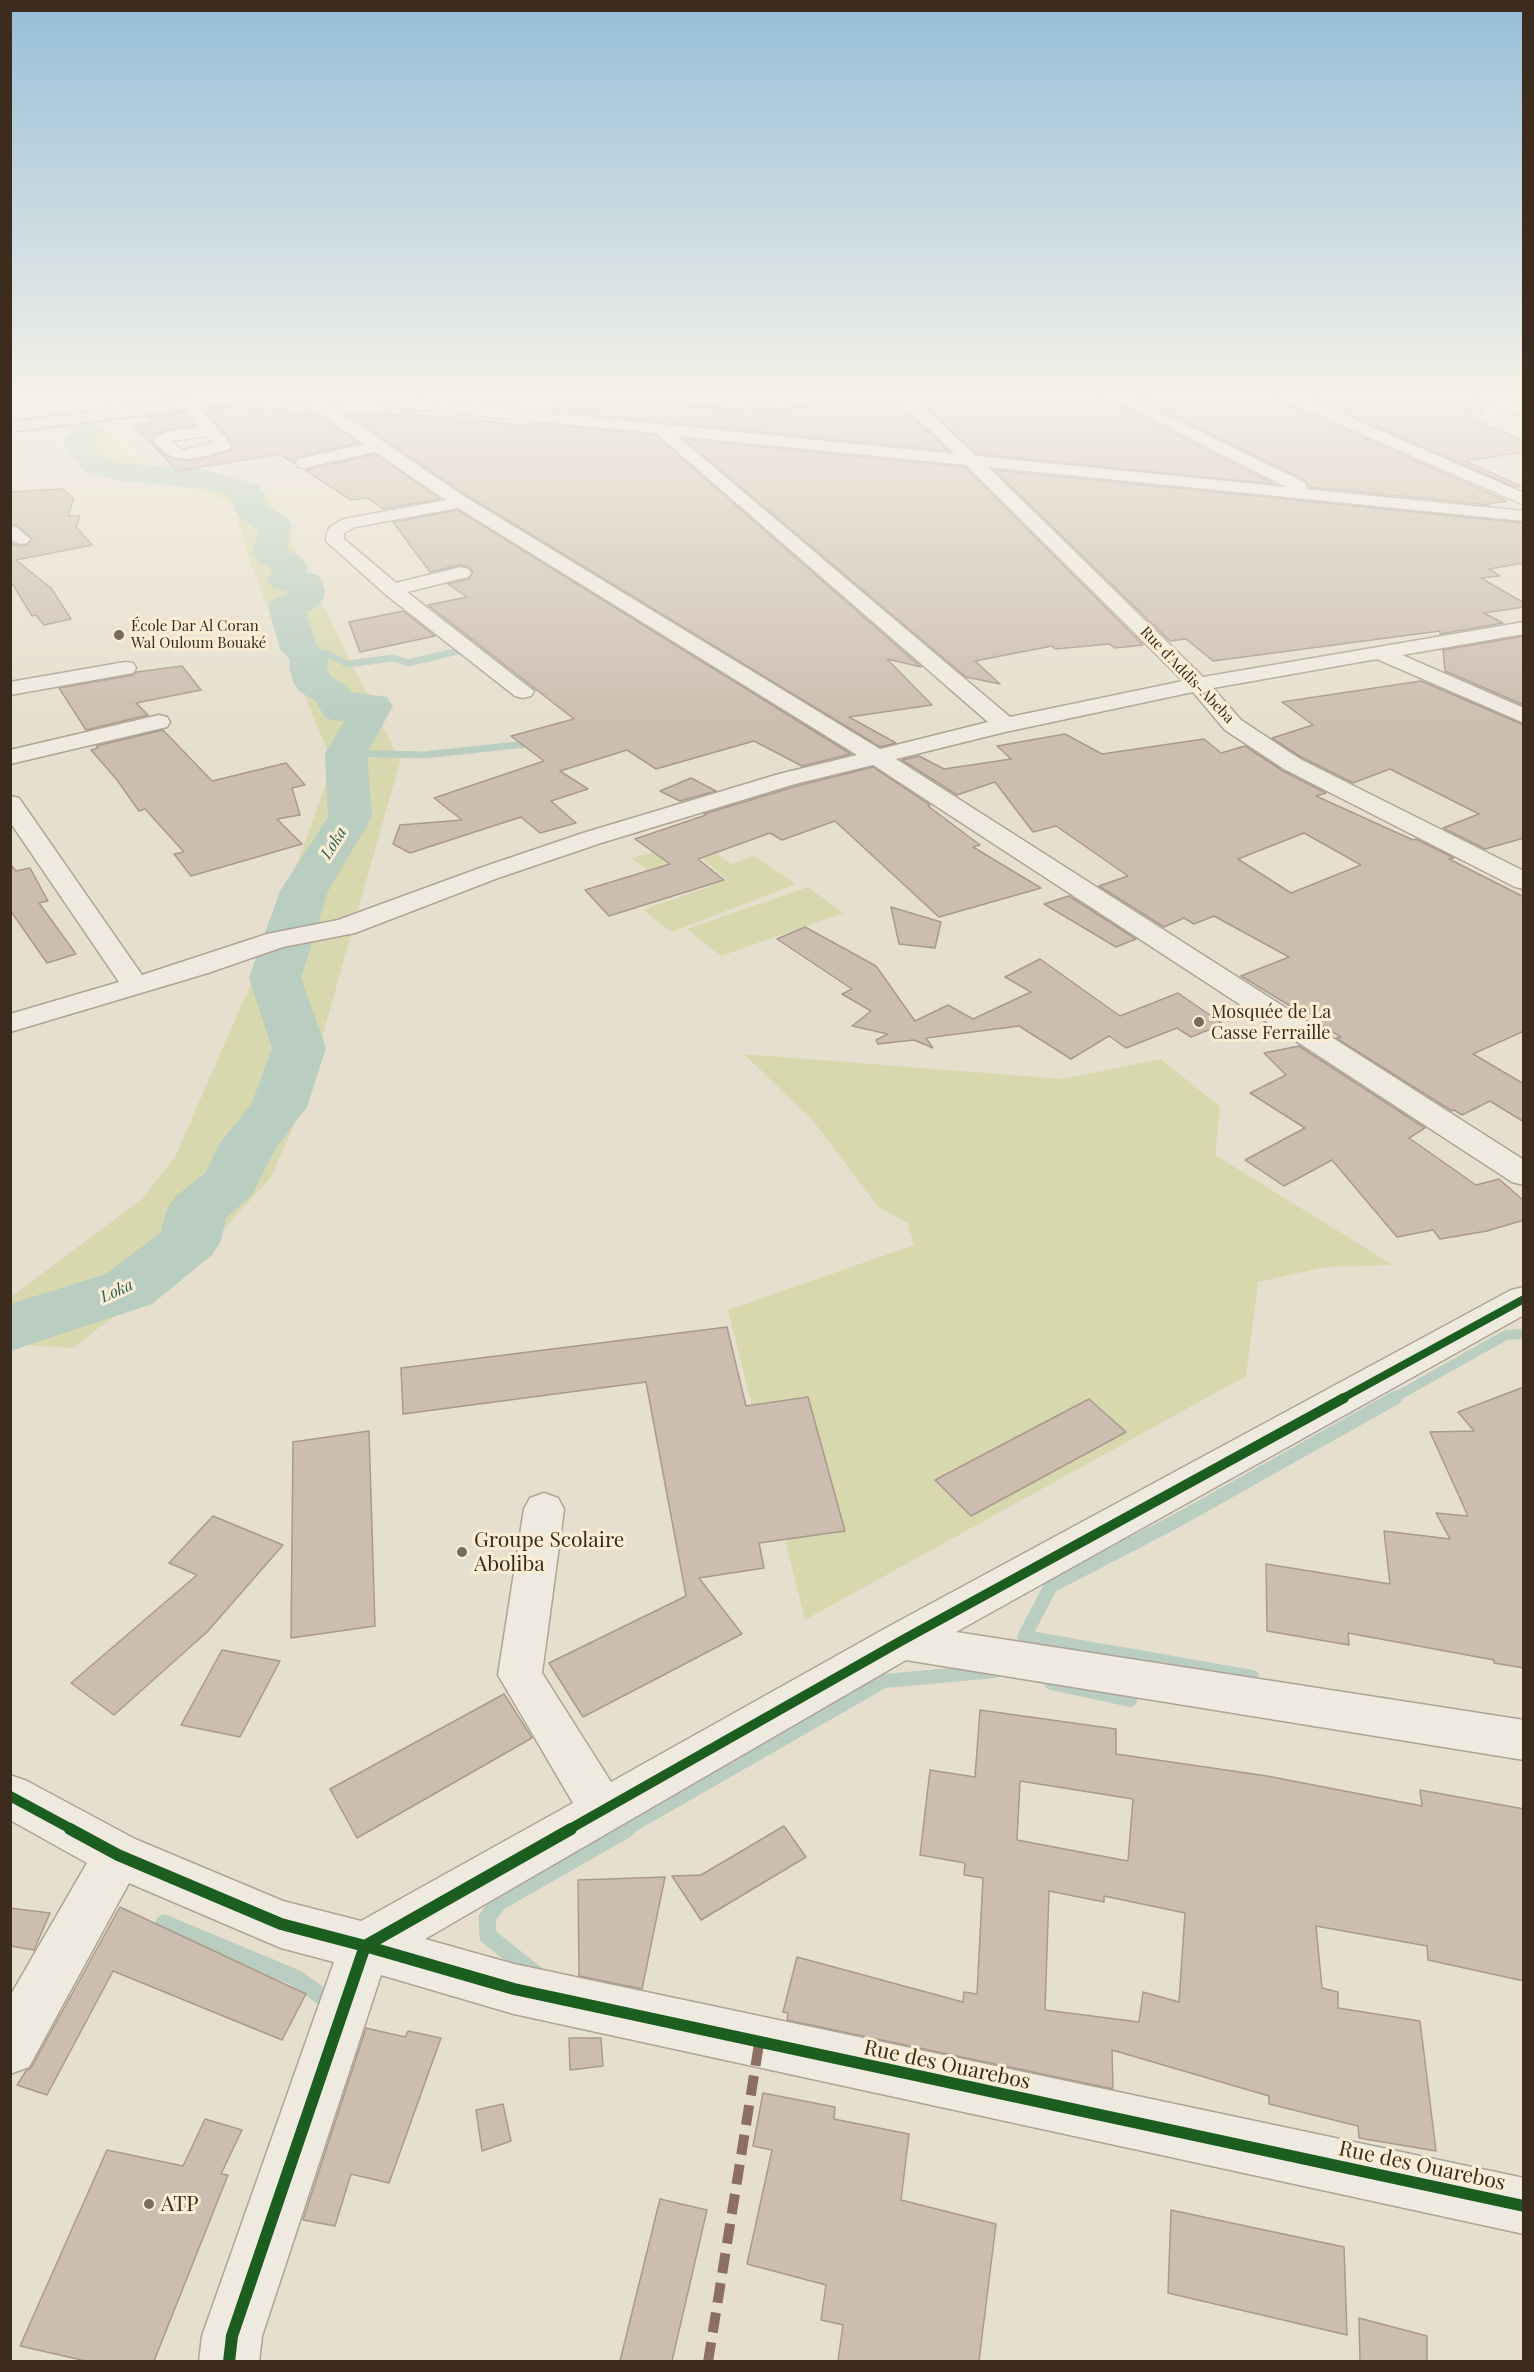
<!DOCTYPE html>
<meta charset="utf-8">
<style>
body{margin:0}
#map{position:relative;width:1534px;height:2372px;overflow:hidden;background:#e7dfcd;font-family:"Playfair Display",serif}
canvas{display:block}
.frame{position:absolute;inset:0;border:12px solid #3d2c1d;pointer-events:none}
</style>
<div id="map">
<canvas width="1534" height="2372"></canvas>
<div class="frame"></div>
</div>
<script>
const ctx = document.querySelector('canvas').getContext('2d');
ctx.lineJoin = 'round';
function fillPath(path, color) {
  ctx.fillStyle = color;
  ctx.fill(path, 'evenodd');
}
function strokePath(path, color, width, dash) {
  ctx.strokeStyle = color;
  ctx.lineWidth = width;
  ctx.lineCap = dash ? 'butt' : 'round';
  ctx.setLineDash(dash || []);
  ctx.stroke(path);
}
function write(font, color, halo, rows, align = 'center') {
  ctx.font = font + ' "Playfair Display",serif';
  ctx.lineWidth = 6;
  ctx.setLineDash([]);
  ctx.textBaseline = 'middle';
  ctx.strokeStyle = halo;
  ctx.fillStyle = color;
  for (const [text, x, y, turn = 0] of rows) {
    ctx.save();
    ctx.translate(x, y);
    ctx.rotate((+turn || 0) * Math.PI / 180);
    ctx.textAlign = isNaN(turn) ? turn : align;
    if (halo) ctx.strokeText(text, 0, 0);
    ctx.fillText(text, 0, 0);
    ctx.restore();
  }
}
fillPath(new Path2D(`
 M104,426L141,467L178,472L191,469L222,476L258,485L270,499L400,761L303,1105L271,1177L218,1236L73,1348L11,1344V1297L142,1199L175,1157L266,949L326,784L330,757L251,566L233,504C189,479 138,486 90,473L72,430Z
 M670,848L712,851L732,864L754,856L796,884L672,932L643,910L727,880L698,855L648,870L631,858Z
 M808,887L843,913L721,956L687,929Z
 M744,1054L1062,1079L1161,1059L1220,1107L1215,1155L1393,1265L1326,1267L1258,1282L1246,1376L805,1620L728,1310L914,1245L908,1223L879,1208L813,1121Z`), '#d8d8ae');
strokePath(new Path2D(`
 M309,656L324,653L348,664L393,658L408,663L458,651H484
 M346,753L424,755L536,743`), '#b9cdc0', 7);
strokePath(new Path2D(`
 M1392,1399L1506,1335L1524,1334`), '#b9cdc0', 10);
strokePath(new Path2D(`
 M1252,1677L1024,1637L1051,1586L1176,1521L1395,1398
 M1051,1683L1130,1700
 M624,1830L884,1681L995,1671`), '#b9cdc0', 14);
strokePath(new Path2D(`
 M164,1923L296,1978L331,2003
 M537,1975L488,1936L487,1918L499,1902L627,1829`), '#b9cdc0', 17);
fillPath(new Path2D(`
 M86,419L96,422L101,434L93,443L108,460L121,463L205,470L259,485L264,492V503L288,518L292,525L287,549L303,559L308,566L306,572L318,575C331,592 325,605 306,612L316,644L328,656L327,668L331,677L347,686L351,692L387,697L393,706L367,753L372,817L328,891L301,978L326,1048L307,1107L276,1148L251,1196L226,1218L221,1241L212,1255L152,1304L10,1351V1304L106,1274L161,1232L166,1211L175,1197L205,1173L220,1143L252,1103L272,1048L249,978L280,891L328,817L325,753L345,720L339,721L325,718L316,701L300,692L294,684L289,668L290,660L280,649L268,607L273,599L288,594V592L273,588L267,581L272,569L257,560L252,553L258,530C245,522 232,513 232,497L202,488L121,481L86,472L61,442L72,431L76,422Z`), '#b9cdc0');
const building = new Path2D(`
 M138,396H196L136,404L133,401Z
 M1155,396H1278L1281,401L1507,501L1487,504L1490,505L1309,487L1305,480L1137,398Z
 M1306,396H1472L1475,401L1481,403L1482,413L1463,415L1524,441V452L1465,461L1521,486L1515,487Z
 M1105,399L1112,401L1274,484L977,454L925,406L1023,400H1064L1067,404Z
 M563,400L676,403L747,411V408L787,409L788,406L902,407L949,451L551,411Z
 M238,405L253,406V409L315,413L359,443L297,457L294,463L279,454L177,471L134,425L152,423L147,417L183,412L194,426L167,430L151,440L160,451L169,457L178,460H198L230,451L233,447L226,435L203,410Z
 M381,411L398,415L401,413L533,426L536,423L655,435L921,667L887,659L932,705L849,717L896,743L880,747L468,496L348,415L362,416Z
 M684,439L965,467L1143,645L1115,648L1109,644L1055,649L1052,646L975,661L1000,684L966,677Z
 M375,454L440,499L383,509L368,498L351,500L305,470Z
 M994,470L1524,523V563L1489,569L1500,576L1481,578L1524,603V607L1484,613L1503,623L1440,634V631L1213,661L1186,639L1170,641Z
 M63,489L74,499L68,516H80L76,527L92,545L16,560L51,588L71,619L44,625L36,615L32,616L10,580V543L20,546L27,545L32,539L17,525L10,524V492Z
 M458,510L851,754L802,766L754,741L656,769L627,750L560,771L588,789L551,801L576,823L540,833L521,817L410,853L393,844L400,825L462,820L434,798L544,761L511,736L574,719L428,605L467,597L448,584L469,579L473,572L469,567L460,565L430,572L393,522Z
 M403,611L435,636L360,652L349,622Z
 M1524,636V705L1445,671L1443,650Z
 M182,666L201,690L136,703L148,715L86,730L59,688L133,675L136,672Z
 M1421,681L1524,725V838L1485,849L1443,828L1479,814L1390,769L1353,783L1301,757L1272,738L1313,725L1282,702Z
 M163,730L212,781L286,763L305,785L292,788L300,815L277,819L302,844L191,876L174,854L184,852L145,809L139,811L117,780L91,750L98,748L96,746Z
 M1065,734L1102,754L1204,739L1221,753L1245,746L1283,771L1326,793L1316,796L1413,840L1416,839L1454,858L1449,859L1524,897V1031L1473,1054L1524,1084V1122L1490,1101L1462,1115L1454,1110L1452,1111L1336,1038L1341,1037L1241,976L1289,957L1214,916L1194,924L1184,918L1164,927L1099,886L1128,876L1056,826L1033,832L995,782L957,795L902,760L919,756L944,769L1011,759L997,746ZM1304,833L1361,865L1291,893L1238,859Z
 M873,767L930,805L928,806L980,845L973,847L1041,888L939,917L835,821L782,840L770,833L698,859L724,880L609,916L585,890L670,864L635,839L706,815L704,814L797,786Z
 M691,778L716,791L680,801L660,791Z
 M10,864L16,871L30,868L48,901L39,903L76,954L47,963L10,910Z
 M1069,896L1136,939L1116,947L1044,904Z
 M891,907L941,922L935,948L899,944Z
 M805,927L876,966L915,1021L948,1005L973,1019L1031,992L1005,977L1040,959L1120,1016L1178,993L1223,1024L1191,1037L1177,1028L1126,1048L1109,1036L1071,1059L1019,1026L926,1038L933,1048L914,1040L878,1044L876,1040L888,1034L852,1026L871,1011L842,994L852,989L777,939Z
 M1299,1046L1425,1128L1409,1138L1476,1185L1499,1179L1524,1201V1220L1487,1231L1440,1239L1433,1230L1397,1237L1332,1160L1284,1186L1245,1160L1305,1128L1250,1093L1286,1075L1264,1053Z
 M727,1327L746,1406L808,1397L845,1531L759,1543L764,1568L699,1578L742,1634L583,1717L549,1663L686,1596L646,1382L403,1414L401,1368Z
 M1524,1387V1668L1494,1663V1660L1348,1633L1349,1645L1267,1631L1266,1564L1390,1584L1384,1531L1450,1539L1436,1513L1468,1516L1430,1432L1474,1431L1458,1412Z
 M1089,1399L1126,1432L971,1516L935,1480Z
 M369,1431L375,1626L291,1638L293,1442Z
 M213,1516L283,1545L207,1632L114,1715L71,1683L197,1575L169,1563Z
 M222,1650L280,1661L240,1737L181,1725Z
 M504,1694L532,1738L357,1838L330,1789Z
 M980,1710L1116,1729V1754L1267,1776L1422,1806L1420,1790L1524,1809V1981L1428,1960L1427,1946L1316,1926L1322,1988L1338,1992V2008L1420,2021L1436,2151L1359,2138L1358,2126L1269,2104V2096L1112,2050L1113,2089L787,2020L788,2013L783,2012L797,1957L963,2002L964,1992L977,1994L983,1878L964,1875L965,1863L920,1855L930,1770L975,1777ZM1020,1781L1133,1799L1128,1861L1017,1840ZM1049,1891L1104,1902V1896L1185,1913L1179,2002L1143,1992L1139,2022L1045,2010Z
 M784,1826L806,1857L701,1920L672,1876L701,1875Z
 M665,1877L642,1989L579,1976L578,1880Z
 M120,1907L306,1994L282,2040L113,1971L47,2095L17,2085L26,2071L31,2068Z
 M10,1908L50,1913L34,1950L10,1946Z
 M366,2028L405,2037L408,2031L441,2038L389,2183L351,2174L335,2226L303,2220Z
 M569,2038H601L603,2066L570,2070Z
 M763,2093L835,2107L834,2119L909,2134L901,2200L996,2224L979,2361H838L843,2325L821,2320L826,2285L747,2264L772,2150L753,2146Z
 M503,2104L511,2141L482,2151L476,2110Z
 M205,2119L242,2130L221,2174L228,2175L154,2361H86L20,2346L107,2150L183,2166Z
 M660,2199L707,2210L672,2361H620Z
 M1171,2210L1344,2247L1347,2335L1168,2293Z
 M1359,2318L1427,2336V2361H1360Z`);
fillPath(building, '#ccbdae');
strokePath(building, '#a89a8c', 1.5);
const minor = new Path2D(`
 M118,396H136L126,404L131,413L128,416H118L110,402Z
 M233,396H291L341,400L344,403L341,406L331,407L467,498L880,749L988,722L656,433L362,404L354,399L356,396H379L955,454L899,401H811L804,396H959L952,401H917L976,456L1286,487L1108,396H1127L1304,482L1307,486L1305,489L1524,511V521L988,467L1203,677L1524,622V634L1402,655L1524,708V723L1377,659L1213,688L1241,720L1300,759L1524,871V889L1515,887L1284,769L1225,730L1193,692L1005,732L896,759L1524,1160V1185L1512,1182L873,765L795,784L601,843L498,878L355,933L283,947L208,973L10,1032V1014L119,982L10,822V796L19,798L142,975L267,934L338,920L480,868L583,833L779,774L857,755L458,508L355,527L344,533V539L396,583L461,567L468,569L471,573L468,577L407,592L534,691L531,696L523,698L515,696L385,594L326,541C326,527 332,525 344,519L446,500L375,452L304,468L298,467L296,463L298,459L364,444L309,406L239,403L234,401ZM677,436L966,465L1183,681L1010,717Z
 M1280,396H1300L1524,493V505L1282,399Z
 M1474,396H1495L1524,407V417L1476,399Z
 M189,400C194,402 229,440 231,446L229,449C198,457 175,470 153,440C163,429 184,430 198,428L181,405ZM205,436L214,443L182,450L172,441Z
 M10,526L16,527L30,539L27,543L21,544L10,540Z
 M125,662L133,663L136,668L133,673L10,695V682Z
 M159,715L167,717L170,722L167,727L10,764V750Z
 M1524,1287V1315L956,1632L1524,1720V1760L906,1660L425,1939L514,1964L1524,2178V2234L514,2014L381,1975L262,2336L259,2362H199L202,2336L334,1962L281,1948L129,1883L29,2067L10,2074V1996L87,1863L10,1820V1775L27,1781L135,1839L283,1901L361,1921L573,1803L498,1675L524,1509L530,1498L544,1493L558,1498L564,1509L542,1673L611,1782L886,1628L1511,1290Z`);
const major = new Path2D(`
 M215,396H259L252,401L10,432V422Z`);
strokePath(minor, '#ada496', 3);
strokePath(major, '#92897d', 3);
fillPath(minor, '#efeae0');
fillPath(major, '#e7e0d0');
strokePath(new Path2D(`
 M708,2362L759,2044`), '#8d6e63', 10, [20, 10]);
strokePath(new Path2D(`
 M1341,1399L1524,1299`), '#1b5e20', 8);
strokePath(new Path2D(`
 M10,1796L73,1830
 M568,1830L901,1641L1344,1398`), '#1b5e20', 10);
strokePath(new Path2D(`
 M70,1829L118,1855L281,1924L365,1946L571,1829
 M229,2362L232,2336L365,1946L514,1989L1524,2206`), '#1b5e20', 12);
const sky = ctx.createLinearGradient(0, 0, 0, 728);
sky.addColorStop(0, '#95bed8');
sky.addColorStop(0.54, '#f4f1e8');
sky.addColorStop(1, '#f4f1e800');
ctx.fillStyle = sky;
ctx.fillRect(0, 0, 1534, 728);
for (const [x, y, r, color] of [
 [119,635,6,"#786b5b"],
 [1199,1022,6,"#786b5b"],
 [462,1552,6,"#786b5b"],
 [149,2204,6,"#786b5b"]
]) {
  const dot = new Path2D();
  dot.arc(x, y, r, 0, 2 * Math.PI);
  ctx.fillStyle = color;
  ctx.fill(dot);
  strokePath(dot, '#f9edd3', 2);
}
write('15px', '#3d2c1d', '#f9edd3', [
 ["École Dar Al Coran",131,626],
 ["Wal Ouloum Bouaké",131,643]
], 'left');
write('15px', '#3d2c1d', '#f9edd3', [
 ["Rue d'Addis-Abeba",1187,675,46]
]);
write('italic 16px', '#2b5e59', '#f9edd3', [
 ["Loka",334,843,-58],
 ["Loka",117,1291,-24]
]);
write('18px', '#3d2c1d', '#f9edd3', [
 ["Mosquée de La",1211,1012],
 ["Casse Ferraille",1211,1033]
], 'left');
write('21px', '#3d2c1d', '#f9edd3', [
 ["Groupe Scolaire",474,1540],
 ["Aboliba",474,1564],
 ["ATP",161,2204]
], 'left');
write('21px', '#3d2c1d', '#f9edd3', [
 ["Rue des Ouarebos",947,2065,12],
 ["Rue des Ouarebos",1422,2166,12]
]);
</script>
